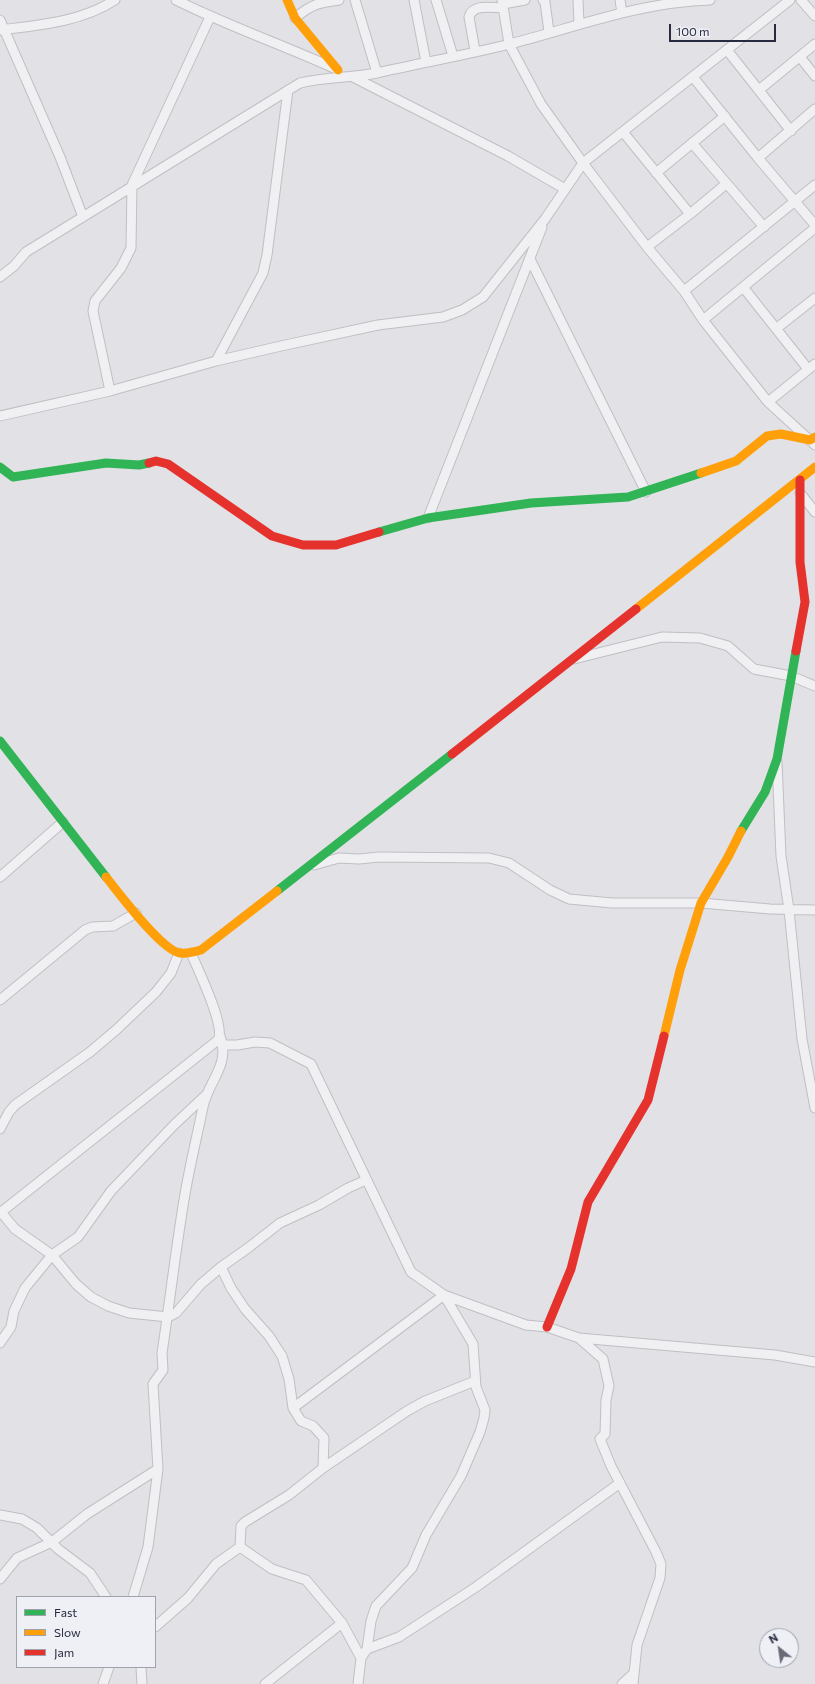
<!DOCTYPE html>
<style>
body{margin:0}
#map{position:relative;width:815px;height:1684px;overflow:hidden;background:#e1e1e6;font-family:Commissioner,sans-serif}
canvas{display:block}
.legend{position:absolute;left:16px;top:1596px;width:140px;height:72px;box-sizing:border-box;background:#eef0f6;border:1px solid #9fa1ad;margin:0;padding:5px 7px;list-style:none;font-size:12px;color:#282b3f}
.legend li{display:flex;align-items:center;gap:8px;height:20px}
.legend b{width:20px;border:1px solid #9fa1ad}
.north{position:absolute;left:759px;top:1628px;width:40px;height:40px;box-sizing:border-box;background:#eef0f6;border:1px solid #9fa1ad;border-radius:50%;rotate:330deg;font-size:11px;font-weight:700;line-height:16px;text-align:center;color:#282b3f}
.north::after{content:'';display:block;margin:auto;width:14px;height:18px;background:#696b79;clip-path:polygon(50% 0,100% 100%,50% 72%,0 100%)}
.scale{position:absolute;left:669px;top:24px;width:107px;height:18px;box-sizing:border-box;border:2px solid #282b3f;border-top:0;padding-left:5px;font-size:12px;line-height:14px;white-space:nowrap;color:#282b3f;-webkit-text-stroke:3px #eef0f6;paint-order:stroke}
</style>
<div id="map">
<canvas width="815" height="1684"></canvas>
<ul class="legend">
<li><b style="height:5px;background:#30b455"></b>Fast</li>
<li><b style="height:5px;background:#ff9f0a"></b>Slow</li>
<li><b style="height:5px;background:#e5322d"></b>Jam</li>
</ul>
<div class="north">N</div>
<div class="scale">100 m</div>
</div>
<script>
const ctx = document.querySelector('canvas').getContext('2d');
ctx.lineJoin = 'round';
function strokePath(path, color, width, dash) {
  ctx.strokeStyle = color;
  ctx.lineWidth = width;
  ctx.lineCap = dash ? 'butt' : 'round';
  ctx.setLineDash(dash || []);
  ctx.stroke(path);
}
const street = new Path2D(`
 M176,0C228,26 283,45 336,69
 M355,0L377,73
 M414,0L426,62
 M436,0L453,56
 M543,0L545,2L549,32
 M578,0L579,23
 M620,0L622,13
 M790,0L583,163L647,247L684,291L703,320L768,402L815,445
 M801,0L815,16
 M503,4L525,0
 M295,18C312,4 318,3 339,0
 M0,20L60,157L83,217
 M0,30C40,25 81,22 115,0
 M727,50L791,131
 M475,51L469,17C473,3 492,8 503,8
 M800,57L815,76
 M353,77L508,156L565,189
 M693,77L758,158L815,225
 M759,90L815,44
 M623,132L690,214
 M692,143L764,227
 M758,158L815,109
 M656,173L725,116
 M647,247L690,214L726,184
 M530,259L646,492
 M0,277L14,266L26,252L300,83C325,77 351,78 377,73C421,63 466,55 510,44C576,27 641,2 710,0
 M743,287L808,369
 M684,291L815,185
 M703,320L815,228
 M777,328L815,298
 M216,361L263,273L267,255L288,90
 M110,391L93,311L95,301L121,268L131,248L132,185L210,17
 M768,402L815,364
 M0,416L110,391L216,361L281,346L378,325L443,317L462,310L483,297L545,219L583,163L541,104L509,44L502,0
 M800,493L815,512
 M428,518L542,227
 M574,659L662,637L700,638L728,646L754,669L791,676L815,686
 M777,762L781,856L789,910L802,1039L815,1108
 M314,865L339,858L359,859L379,857L489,858L509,863L550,890L569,899L612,903H701L770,909L815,910
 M0,877L63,822
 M0,1000L85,930L92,927L113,926L136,913
 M224,1045H237L255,1042L270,1043L311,1064L411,1272L444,1295L473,1344L476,1387L485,1410L484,1418L480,1432L461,1476L426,1535L412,1568L376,1606L371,1621L367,1649L361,1658L358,1684
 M0,1129L9,1112L15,1105L90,1052L116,1030L156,992L171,973L179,953
 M0,1211L15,1229L52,1255L76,1284L91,1297L108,1306L129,1313L168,1317L176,1313L201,1284L221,1267L248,1248L280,1223L319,1205L348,1188L366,1180
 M0,1213L218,1040C226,1026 198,970 191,953
 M221,1267L231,1288L245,1309L269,1336L282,1356L289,1379L293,1408L301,1421L313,1426L324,1438L323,1468
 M579,1338L775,1355L815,1362
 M0,1343L11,1327L14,1311L25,1288L52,1255L78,1237L111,1191L174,1125L207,1094
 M293,1408L444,1295L526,1325L547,1327L579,1338L603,1359L609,1386L606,1400L605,1434L600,1439L611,1466L656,1552L661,1564L660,1578L637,1645L633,1684
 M0,1515L22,1519L37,1528L58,1549L90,1573L106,1597
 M240,1547L272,1569L306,1580L342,1623L361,1658
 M0,1579L17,1558L52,1542L87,1514L158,1469
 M133,1597L148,1547L158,1469L153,1384L163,1370L162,1353C170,1300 176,1247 185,1194C190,1165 197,1136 203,1107C208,1081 231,1065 220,1036
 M155,1627L188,1598L216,1564L240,1547L241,1526L245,1522L289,1495L323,1468L407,1411L425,1401L475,1381
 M367,1649L399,1637L476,1587L620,1483
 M141,1667L142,1684
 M103,1684L109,1667
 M265,1684L342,1623
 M622,1684L634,1673`);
strokePath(street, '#bfbfc4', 11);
strokePath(street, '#f0f0f2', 9);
strokePath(new Path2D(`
 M0,467L13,477L106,463L139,465L149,463
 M379,532L428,518L531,503L628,497L701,473
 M0,741L106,877
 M741,831L765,792L777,759L796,651
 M277,891L452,754`), '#30b455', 9);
strokePath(new Path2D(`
 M287,0L295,18L338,70
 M701,473L736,461L767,436L781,434L810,440L815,437
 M636,609L815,467
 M106,877C119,893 161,950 180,953C187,954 194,952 201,950L277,891
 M664,1036L680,970L701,903L728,857L741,831`), '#ff9f0a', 9);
strokePath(new Path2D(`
 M149,463L156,461L168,464L272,536L303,545H336L379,532
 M796,651L805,602L800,562V480
 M452,754L636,609
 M547,1327L571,1269L588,1202L648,1100L664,1036`), '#e5322d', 9);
</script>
